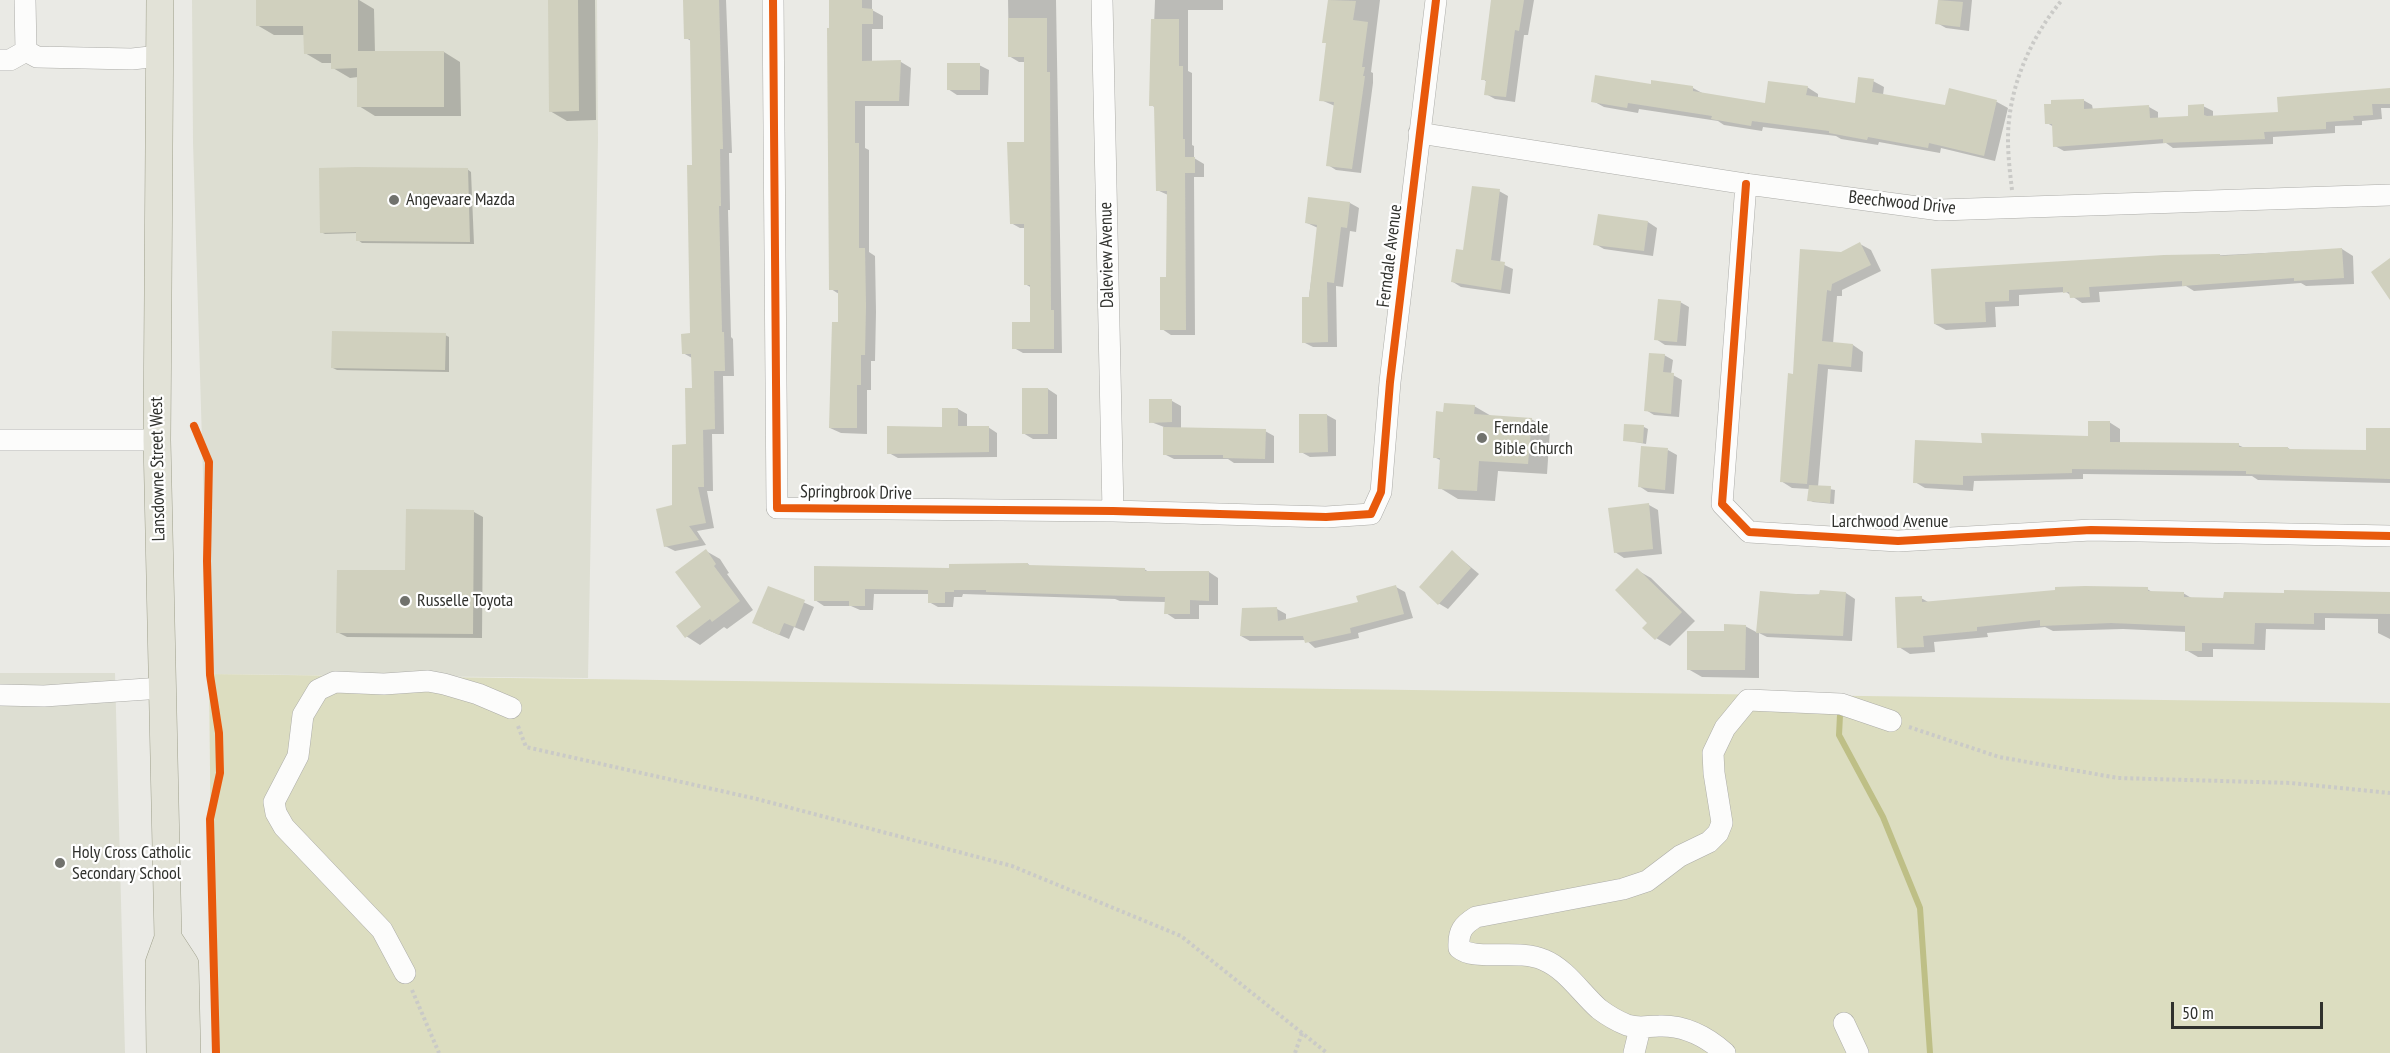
<!DOCTYPE html>
<style>
body{margin:0}
#map{position:relative;width:2390px;height:1053px;overflow:hidden;background:#eaeae5;font-family:"PT Sans Narrow",sans-serif}
canvas{display:block}
.scale{position:absolute;left:2171px;top:1002px;width:152px;height:27px;box-sizing:border-box;border:3px solid #30312d;border-top:0;padding-left:8px;font-size:18px;line-height:21px;white-space:nowrap;color:#30312d;-webkit-text-stroke:4px #fff;paint-order:stroke}
</style>
<div id="map">
<canvas width="2390" height="1053"></canvas>
<div class="scale">50 m</div>
</div>
<script>
const ctx = document.querySelector('canvas').getContext('2d');
ctx.lineJoin = 'round';
function fillPath(path, color) {
  ctx.fillStyle = color;
  ctx.fill(path, 'evenodd');
}
function strokePath(path, color, width, dash) {
  ctx.strokeStyle = color;
  ctx.lineWidth = width;
  ctx.lineCap = dash ? 'butt' : 'round';
  ctx.setLineDash(dash || []);
  ctx.stroke(path);
}
function write(font, color, halo, rows, align = 'center') {
  ctx.font = font + ' "PT Sans Narrow",sans-serif';
  ctx.lineWidth = 4.5;
  ctx.setLineDash([]);
  ctx.textBaseline = 'middle';
  ctx.strokeStyle = halo;
  ctx.fillStyle = color;
  for (const [text, x, y, turn = 0] of rows) {
    ctx.save();
    ctx.translate(x, y);
    ctx.rotate((+turn || 0) * Math.PI / 180);
    ctx.textAlign = isNaN(turn) ? turn : align;
    if (halo) ctx.strokeText(text, 0, 0);
    ctx.fillText(text, 0, 0);
    ctx.restore();
  }
}
fillPath(new Path2D(`
 M192,0H597L598,140L588,678L209,674L193,142Z
 M0,673H115L125,1053H0Z`), '#ddded2');
fillPath(new Path2D(`
 M209,674L2390,703V1053H213Z`), '#dcddc0');
fillPath(new Path2D(`
 M257,0H359L374,9L375,53L444,52L460,62L461,116H375L359,106L358,77L350,78L333,68V63H322L305,53V35H274L257,25Z
 M549,0H595L596,120L567,121L550,111Z
 M692,0H726L732,153H729L730,210H728L731,337L733,339L734,376H723L724,434H712L713,491H707L714,528L697,531L706,545L675,551L665,546L688,446L693,390L692,358L683,353L692,335L693,167L691,41L686,38Z
 M831,0H872V10L883,16V29H872V62H901L911,68L909,106H865V148L869,150V252L875,256L876,312L875,361H871V390H867V434L841,433L830,428L839,323V294L831,289Z
 M1008,0H1056L1062,353H1023L1014,348L1031,324L1032,288L1025,284V228H1020L1011,223L1026,144V62H1019L1009,56Z
 M1155,0H1223V10H1188V71L1192,73V145L1194,146V158L1204,164V177H1194L1195,335H1171L1162,329L1168,278V195L1157,190L1156,108L1151,105Z
 M1329,0H1382H1380L1371,72L1373,73V83L1361,173L1336,170L1328,165L1335,106L1321,100L1328,44L1323,42Z
 M1493,0H1534L1528,35H1524L1515,102L1495,99L1486,94L1487,82L1483,79Z
 M1939,0H1972L1969,31L1946,28L1937,23Z
 M979,65L989,70L988,95H957L948,89Z
 M2390,77V108H2381L2382,119L2362,121V125L2335,126V133L2273,137V144L2173,148L2166,143L2064,151L2055,146L2054,127L2047,123L2083,100L2092,105L2093,110L2149,107L2158,112V119L2190,117L2203,106L2213,111V117L2279,114L2390,89Z
 M1873,81L1884,87L1883,95L1946,106L1950,90L1997,102L2008,108L1995,161L1941,148L1940,153L1879,142L1878,145L1841,139L1836,136L1763,127L1762,131L1724,125L1718,121L1639,109L1638,113L1604,107L1593,101L1652,86L1693,88L1704,94L1767,105L1807,87L1818,94V99L1856,105Z
 M467,169L471,172L474,244L362,243L358,240V233L325,234L321,232Z
 M1499,191L1508,196L1500,263L1513,269L1510,294L1461,287L1453,282L1464,252Z
 M1350,203L1359,208L1356,232L1350,231L1343,287L1336,286L1337,347H1313L1303,342L1318,228L1307,223Z
 M1648,222L1657,228L1653,256L1604,249L1595,244Z
 M1860,244L1871,250L1881,271L1842,290V296H1837L1833,344L1853,345L1863,352L1862,372L1828,369L1818,487L1835,490L1834,504L1813,502L1809,500L1810,489L1792,488L1781,481L1794,375L1841,254Z
 M2342,249L2353,256L2354,284L2306,286L2301,283L2194,291L2186,286L2116,291L2099,292L2100,302L2082,303L2066,292L2019,295V306L1995,307L1996,327L1946,330L1935,324L1933,270Z
 M1680,302L1689,307L1686,346L1665,345L1656,339Z
 M445,335L449,337V372L337,370L333,368Z
 M1664,355L1673,360L1671,374L1682,380L1679,417L1654,415L1646,410Z
 M1024,389H1048L1057,395V439H1033L1023,433Z
 M1172,401L1181,406V429L1265,431L1274,436V463H1234L1228,459H1174L1164,454V427L1151,422Z
 M1474,406L1493,417L1531,419L1550,430L1547,474L1498,471L1495,501L1458,499L1440,488L1442,461L1434,457L1445,413Z
 M958,409L967,414V427H988L997,433V457L898,458L889,453L943,428Z
 M1327,415L1336,420V456L1310,457L1301,452Z
 M2109,422L2120,429V444L2238,445L2245,448H2288L2293,451H2368L2390,430V483L2258,480L2252,476L2083,474V479L1974,481L1973,491L1925,488L1915,482L1983,445L2089,437Z
 M1644,427L1648,429L1646,444L1624,440Z
 M1668,450L1677,455L1674,494L1648,492L1639,486Z
 M1649,505L1658,510L1662,554L1624,558L1615,552Z
 M407,510L474,512L483,517L482,638L347,637L337,632L406,571Z
 M706,551L720,559L729,573L727,574L753,610L727,629L724,627L700,645L686,636L703,608Z
 M1453,552L1479,574L1448,609L1438,603Z
 M1028,564L1032,567L1144,569L1149,572H1209L1218,578V605H1199V619H1175L1166,613V602L1120,601L1115,599L963,594L962,597H954L953,607H938L929,602V594H874L873,610H860L851,606H824L815,600L950,569Z
 M1637,570L1651,578L1695,621L1670,646L1656,638L1649,623Z
 M769,587L814,607L804,631L794,627L789,639L763,628Z
 M1396,587L1405,592L1413,618L1358,633L1359,638L1315,648L1306,640L1250,641L1241,636L1277,609L1286,614V620L1360,603Z
 M2147,589L2154,593H2183L2193,599L2390,593V639L2378,633V619L2325,618V630L2266,629L2265,650L2213,649V657H2198L2186,650L2187,632L2123,629L2053,631L2045,627L1987,633L1988,637L1934,642L1935,652L1910,654L1899,647L1921,598L1930,603Z
 M1761,593L1821,595L1846,593L1855,599L1852,641L1767,637L1759,633V678L1702,677L1688,669L1725,633L1745,626L1758,633Z`), '#0003');
strokePath(new Path2D(`
 M1840,715L1839,735L1883,817L1920,908L1930,1053`), '#bebf86', 6);
fillPath(new Path2D(`
 M256,0H358V51H444V107H357V68L331,69V54H304L303,26H256Z
 M548,0H578L579,111L549,112Z
 M683,0H719L723,149H720L721,206H719L722,332H724L725,371H714L715,429L703,430L704,487H698L706,523L689,526L699,540L664,547L656,509L672,505V445L686,444L685,388H692L691,354H682L681,334L690,333L687,165H692L690,39H684Z
 M829,0H862V8L873,9V24H862V61L901,60L899,101H855V143H859V248H865L866,305L865,355H861V385H857V428H829L832,322H838V290H829L827,28H829Z
 M1328,0L1356,1L1353,20L1368,22L1362,67H1365L1363,76H1365L1352,169L1326,166L1334,102L1319,101L1326,43H1322Z
 M1491,0H1524L1519,31L1515,30L1506,97L1484,95L1486,80H1481Z
 M1938,0L1963,2L1960,27L1935,24Z
 M1008,18H1047V72H1050L1051,310H1054V349H1012V322H1030V285H1024V224H1010L1007,142H1024V57H1008Z
 M1151,19H1179V66H1183V139H1185V157H1195V173H1185L1186,330H1160V277H1166L1167,191H1156L1154,106H1149Z
 M947,63H980V90H947Z
 M1595,75L1651,84V80L1693,86V91L1765,103L1768,81L1808,86L1806,95L1855,103L1858,77L1874,79L1872,92L1945,105L1949,88L1997,100L1984,156L1929,143L1928,148L1868,137L1867,140L1829,133V131L1752,121L1751,126L1711,119L1712,116L1628,103L1627,108L1591,102Z
 M2390,88V104H2372L2373,115L2353,116L2354,120L2326,122V129L2264,132L2265,139L2163,143V139L2053,147L2052,124H2045L2044,104H2051V100L2084,99V109L2149,105L2150,118L2188,116V105L2204,104V115L2207,116L2278,112L2277,97Z
 M356,167L468,168L470,242L356,241V232L320,233L319,168Z
 M1472,186L1500,189L1491,260L1505,262L1501,290L1451,282L1456,249L1463,250Z
 M1308,197L1350,202L1347,228L1341,227L1334,283L1327,282L1328,342L1302,343V297H1309L1317,225L1305,223Z
 M1598,214L1648,221L1644,251L1593,245Z
 M1860,242L1871,265L1832,284L1831,291L1827,290L1822,341L1853,344L1851,367L1818,364L1807,484L1780,482L1788,373L1793,374L1800,249L1841,252Z
 M2342,248L2344,278L2294,281V278L2182,286V281L2105,286L2089,287L2090,297L2070,298L2069,292L2063,293V287L2009,290V301L1985,302L1986,322L1934,324L1931,269L2164,255L2220,254V256Z
 M2390,258V300L2371,272Z
 M1658,299L1681,301L1677,342L1654,340Z
 M332,331L446,333L445,370L331,368Z
 M1649,353L1665,354L1663,372L1674,373L1671,414L1644,411Z
 M1022,388H1048V434H1022Z
 M1149,399H1172V422L1149,423Z
 M1444,403L1475,405L1474,414L1532,418L1528,464L1479,461L1477,491L1438,489L1440,458H1433L1436,411L1443,412Z
 M942,408H958V426H989V452L887,454V426L942,427Z
 M1299,414H1327L1328,452L1299,453Z
 M2088,421H2110V442L2239,443V447H2288V449L2366,450V428H2390V479L2246,474V471L2072,469V473L1963,476V485L1913,483L1915,440L1982,443L1981,433L2088,436Z
 M1624,424L1644,425L1643,443L1623,441Z
 M1163,427L1266,429L1265,459L1223,458V455H1163Z
 M1641,446L1668,448L1665,490L1638,487Z
 M1809,485L1831,486L1830,503L1807,501Z
 M1649,503L1653,549L1614,553L1608,508Z
 M406,509L474,510L473,634L336,633L337,570H405Z
 M706,549L716,564L714,566L740,601L712,622L710,619L685,638L676,626L701,607L675,572Z
 M1452,550L1471,568L1438,605L1419,587Z
 M1028,563V565L1145,568V571H1209V601L1190,600V614H1164L1165,597L986,592V590H954V592H945V603H928V590L865,589V606H849V601H814V566L949,568V564Z
 M1637,568L1682,612L1655,640L1642,628L1647,623L1615,590Z
 M1396,585L1404,614L1350,628L1351,633L1305,643L1303,636H1240L1242,608L1277,607L1278,621L1358,602L1356,596Z
 M768,586L805,600L795,627L784,623L779,635L752,623Z
 M2085,586L2148,587V591L2184,592V597L2223,598L2224,592L2284,593V590L2390,592V614L2314,613V624L2255,623L2254,644L2202,643V651H2185V626L2111,623L2040,626V620L1977,627V631L1923,636L1924,647L1897,648L1895,597L1922,596V602L2055,590V587Z
 M1820,590L1846,592L1843,636L1756,633L1760,591L1808,595L1819,594Z
 M1724,624L1746,625L1745,670H1687V631H1724Z`), '#d0d0be');
const minor = new Path2D(`
 M25,0L26,51L37,57L132,59L159,56
 M773,0L777,508L1113,511L1326,517L1371,514L1381,492L1390,382L1436,0
 M1102,0L1113,511
 M0,60H10L26,51
 M1419,133L1746,184L1940,210L2390,195
 M1746,184L1722,504L1749,532L1898,541L2091,530L2390,536
 M0,440H157
 M0,695L44,696L162,688
 M405,973L382,930L284,827L276,813L274,802L298,756L303,715L318,690L335,682L384,684L428,681L444,684L478,694L511,708
 M1844,1023L1858,1053
 M1634,1053L1640,1028
 M1725,1053C1706,1036 1685,1025 1659,1026C1647,1026 1639,1029 1627,1025C1617,1021 1607,1015 1599,1009C1581,993 1566,969 1544,960C1518,948 1475,962 1459,948C1458,931 1463,925 1476,917L1623,889L1647,881L1680,856L1709,842L1718,833L1722,823L1714,773L1713,753L1725,728L1748,700L1841,704L1891,721`);
const major = new Path2D(`
 M160,0L157,440L168,938L159,963L160,1053
 M168,938L185,964L187,1053`);
strokePath(minor, '#acaca8', 22);
strokePath(major, '#9fa08c', 28);
strokePath(new Path2D(`
 M2012,190C2010,173 2008,156 2008,139C2008,89 2030,38 2062,0
 M518,726L526,747L757,799L1012,866L1181,936L1327,1053
 M1909,727L1999,757L2118,778L2291,783L2390,793
 M412,990L439,1053
 M1295,1053L1302,1033`), '#cacac7', 4, [3, 3]);
strokePath(minor, '#fcfcfb', 21);
strokePath(major, '#e2e2d7', 27);
strokePath(new Path2D(`
 M773,0L777,508L1113,511L1326,517L1371,514L1381,492L1390,382L1436,0
 M1746,184L1722,504L1749,532L1898,541L2091,530L2390,536
 M194,426L209,462L207,561L210,675L219,733L220,773L210,819L216,1053`), '#e8590c', 8);
for (const [x, y, r, color] of [
 [394,200,6,"#71726d"],
 [1482,438,6,"#71726d"],
 [405,601,6,"#71726d"],
 [60,863,6,"#71726d"]
]) {
  const dot = new Path2D();
  dot.arc(x, y, r, 0, 2 * Math.PI);
  ctx.fillStyle = color;
  ctx.fill(dot);
  strokePath(dot, '#fff', 2);
}
write('18px', '#30312d', '#fff', [
 ["Angevaare Mazda",406,200],
 ["Ferndale",1494,428],
 ["Bible Church",1494,449],
 ["Russelle Toyota",417,601],
 ["Holy Cross Catholic",72,853],
 ["Secondary School",72,874]
], 'left');
write('18px', '#30312d', '#fff', [
 ["Beechwood Drive",1902,203,6],
 ["Daleview Avenue",1107,255,-91],
 ["Ferndale Avenue",1390,256,-83],
 ["Lansdowne Street West",158,469,-91],
 ["Springbrook Drive",856,493,1],
 ["Larchwood Avenue",1890,522]
]);
</script>
